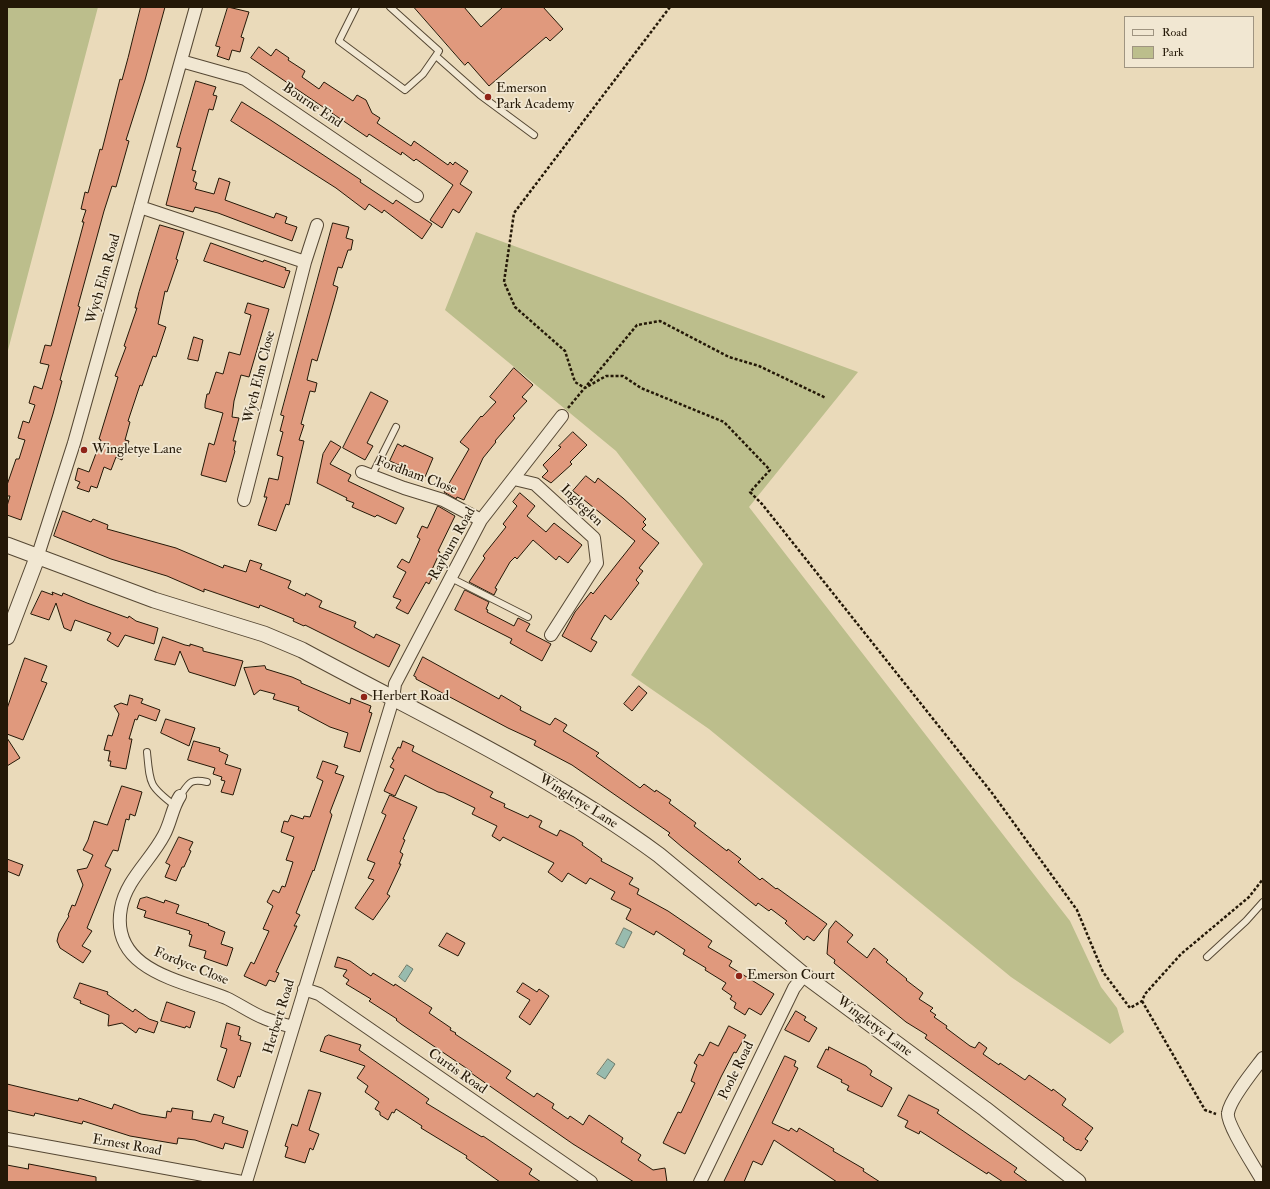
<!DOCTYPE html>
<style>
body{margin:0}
#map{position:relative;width:1270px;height:1189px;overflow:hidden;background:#eadaba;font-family:"IM FELL Double Pica",serif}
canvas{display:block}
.frame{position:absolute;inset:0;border:8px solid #241807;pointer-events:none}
.legend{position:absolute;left:1124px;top:16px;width:130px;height:52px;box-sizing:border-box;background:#f1e7d2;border:1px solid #9f9481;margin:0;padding:5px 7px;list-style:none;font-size:12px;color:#241807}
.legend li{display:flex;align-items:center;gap:8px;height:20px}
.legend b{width:20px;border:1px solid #9f9481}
</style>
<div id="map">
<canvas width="1270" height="1189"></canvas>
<div class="frame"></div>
<ul class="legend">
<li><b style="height:5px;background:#f1e7d2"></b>Road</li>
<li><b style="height:11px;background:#bcbe8c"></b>Park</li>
</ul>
</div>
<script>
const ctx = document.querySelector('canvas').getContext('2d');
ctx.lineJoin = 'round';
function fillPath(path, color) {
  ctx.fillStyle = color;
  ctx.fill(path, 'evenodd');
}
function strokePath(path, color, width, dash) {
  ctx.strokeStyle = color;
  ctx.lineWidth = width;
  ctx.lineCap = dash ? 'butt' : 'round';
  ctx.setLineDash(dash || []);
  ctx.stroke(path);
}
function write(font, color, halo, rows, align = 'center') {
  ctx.font = font + ' "IM FELL Double Pica",serif';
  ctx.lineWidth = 3.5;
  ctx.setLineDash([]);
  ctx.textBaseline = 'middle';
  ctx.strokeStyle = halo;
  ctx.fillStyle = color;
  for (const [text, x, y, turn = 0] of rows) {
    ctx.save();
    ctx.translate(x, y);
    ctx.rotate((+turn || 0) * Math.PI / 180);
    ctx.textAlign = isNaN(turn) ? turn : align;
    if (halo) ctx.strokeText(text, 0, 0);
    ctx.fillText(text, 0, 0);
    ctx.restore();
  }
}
fillPath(new Path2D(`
 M7,7H98L7,354Z
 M476,232L858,372L749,507L1070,921L1101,987L1117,1008L1124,1032L1110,1044L1011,977L709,729L631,675L703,564L616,451L445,310Z`), '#bcbe8c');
const water = new Path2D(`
 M624,928L632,932L624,948L616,944Z
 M407,965L413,969L405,982L399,977Z
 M608,1059L615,1064L605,1079L597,1074Z`);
fillPath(water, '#98bbae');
strokePath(water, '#6a7a6b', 1);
const building = new Path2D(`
 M141,7H165L145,80L126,140L129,141L116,187L112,186L104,211L78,306L80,307L60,380L62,381L53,414L21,520L7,515V506L10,496H7V485L16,459H19L25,440L18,438L23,421L29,423L35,405L29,403L34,386L42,389L49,365L40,363L45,345L51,346L84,222H82L86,210L81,209L85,192L88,193L100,149L102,150L120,79L122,80L128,58Z
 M228,7L249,12L241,37L244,38L240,52L232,50L229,60L217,56L220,47L216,46Z
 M414,7H464L481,27L503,7H543L563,29L550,41L546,37L489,86L468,62L465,65Z
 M259,47L271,56L276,49L289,58L288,60L305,71L302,77L319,89L324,82L353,101L357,95L366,100L372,113L380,118L377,123L411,146L414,141L448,165L450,162L453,165L455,162L468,171L460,184L472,192L459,213L453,209L442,228L430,220L453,185L416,159L414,161L402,152L401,155L369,134L367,137L251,58Z
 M196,81L216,87L213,95L217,96L213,110L209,109L192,170L196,171L193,181L197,183L195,189L214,194L219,178L230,182L225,200L274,218L276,213L287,217L285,223L297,227L292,241L218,213L195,207L193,212L166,205L181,148L177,147Z
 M242,102L269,119L361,180L360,182L393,204L396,200L432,224L422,239L384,210L382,213L369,204L365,210L336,188L231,121Z
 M333,223L349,227L346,238L353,240L351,250H348L342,268L338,267L333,285L338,287L335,298L317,361L312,359L307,380L317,383L315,392L310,391L301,424L304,425L299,440L304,441L289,505L286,504L276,531L258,525L267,497H264L269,478L278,480L283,457L277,455L283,432L280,431L284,416L281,415Z
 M160,225L184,232L176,259L178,260L167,292L165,291L158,324L166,327L156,357L153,356L142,386L140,385L128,421L130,422L125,440L129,441L122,460L116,457L111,470L104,467L97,488L91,486L89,492L77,488L80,482L75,480L78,468L89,472L101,440L99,439L118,377L115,376L126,347L124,346L137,308H135L139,292Z
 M211,243L263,262L264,260L286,268L285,270L290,271L284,288L204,261Z
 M248,303L269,309L249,377L241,375L234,401L232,417L239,418L233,441H236L234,450L235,451L226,482L201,475L209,443L214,445L223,413L205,408V404L207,394H209L216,372L223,374L229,352L240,355L251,315L245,313Z
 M194,337L203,340L198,361L188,359Z
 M514,368L533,385L522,397L527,401L513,416L515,418L495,441L496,442L483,458L464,500L457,497L456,499L444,492L469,449L460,442L481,416L482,417L496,402L490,397Z
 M371,392L388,401L367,443L373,446L365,460L343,448Z
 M573,432L587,445L570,462L572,464L551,483L542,477L548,471L543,465L561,447L559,446Z
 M331,441L341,447L330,464L351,475L348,481L404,508L396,524L377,515L375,517L352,507L354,503L346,500L347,498L317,483L323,454Z
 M398,444L403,447L404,445L433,458L425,477L390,461Z
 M586,476L595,483L598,478L623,498L646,519L643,522L646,525L642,529L659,543L639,568L643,571L636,580L639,583L617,612L611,620L605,615L591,639L597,642L591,652L562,636L575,612L591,592L593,594L635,541L573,491Z
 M520,493L535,506L527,516L546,532L554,523L582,545L568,563L559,556L556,560L533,540L517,559L515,557L510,562L495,588L497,589L494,595L469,582L485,558L483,556L486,552L506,527L503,524L517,506L513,502Z
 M438,506L455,516L438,551L440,552L430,574L433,576L429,584L426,582L408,614L396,608L401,600L393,597L406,572L397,567L402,559L409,563L420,539L417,537L422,526L427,528Z
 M63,511L91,522L93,519L108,525L107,529L176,548L223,568L224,565L246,572L250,560L262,564L260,569L291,581L288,588L305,596L306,593L322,601L319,607L356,622L354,627L374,638L376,634L400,645L389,667L305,625L304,626L293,621L294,619L260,605L259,608L204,589V592L167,576L111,559L54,536Z
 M465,590L489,602L486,609L488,610L487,612L514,626L518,618L530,624L526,631L551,644L542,661L510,643L512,639L455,610Z
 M42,591L53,595L52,592L62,596L63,593L87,603L128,618L129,616L136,621L158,628L154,644L125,635L118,647L107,640L111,633L75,620L71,631L64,628L56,603L49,620L31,614Z
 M163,637L185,645L190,646V644L203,648V651L243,661L235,686L189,672L180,651L175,665L155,660Z
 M423,657L499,699L501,695L521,707L520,710L550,725L555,718L567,725L563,731L599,753L596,756L640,788L644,784L655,792L656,790L671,800L669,803L696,823L694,826L727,851L728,849L741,859L738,862L760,880L762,878L776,889L777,888L827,924L814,941L807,936L804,940L785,923L787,921L771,909L769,911L758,903L756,906L682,847L668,835L670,833L572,765L534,745L536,741L508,728L416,679V677L414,676Z
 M25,658L47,666L41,681L47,683L23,740L7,734V709Z
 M265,666L266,669L292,677L301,681V683L350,704L351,698L371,706L369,712L372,713L360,752L344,747L348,733L330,727L298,710L299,707L273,699L275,694L260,690L254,695L244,668Z
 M639,686L647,693L632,711L624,704Z
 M130,695L143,699L141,703L160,710L156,721L139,715L137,720L135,719L129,739H132L126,769L110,766L111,761H108L110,751L104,750L108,735L112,736L119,714L114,706L121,703L127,705Z
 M166,719L195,728L189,746L161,733Z
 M7,738L20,758L7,766Z
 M194,741L220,748L219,751L228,755L225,764L241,769L233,795L221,792L225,781L221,780L222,777L213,774L215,768L188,760Z
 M403,741L414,746L412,751L493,792L490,797L505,804L504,807L528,818L530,815L542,821L539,827L557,836L560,830L574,837L583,843L582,845L602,859L601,861L633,878L629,884L639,889L637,894L668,911L712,941L708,947L732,961L729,966L774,994L761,1015L749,1008L745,1015L734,1008L736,1003L730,999L732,996L722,989L726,983L705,970L706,968L683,954L685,950L656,931L654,935L626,919L631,909L611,899L615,892L590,878L586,884L568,873L562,882L548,872L554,863L503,837L500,841L492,836L497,826L472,814L475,808L444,793L438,792L405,775L395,796L384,791L394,769L390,767L394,760L392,759L398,747L400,748Z
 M323,761L338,766L335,773L344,776L330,812L332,815L314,871L313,870L296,913L300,915L294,926H297L276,972L279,973L275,982L269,980L266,986L244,976L251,962L254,964L269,931L263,929L273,906L267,902L273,890L279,893L282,886L285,887L293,862L286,860L294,837L281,832L284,821L288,822L291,815L303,819L304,816L310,817L323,781L317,778Z
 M122,786L142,792L135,816L130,814L129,820L126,819L118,851L113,850L105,866L111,869L87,928L92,931L82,946L91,951L83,963L60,948L57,941L59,933L69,916L68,915L72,905L75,906L83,885L77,870L87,868L93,855L83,850L88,840L94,821L107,825Z
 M390,795L417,807L403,839L405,840L400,852L403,854L399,864H401L387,894L390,896L373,920L355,908L374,880L368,878L375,863L367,860L386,815L382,813Z
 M179,837L193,842L189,850L191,851L184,867H182L176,881L165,877L170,865L166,863Z
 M7,859L23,865L19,876L7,871Z
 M147,897L164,903L165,900L179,905L176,913L209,924L208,925L225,932L221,944L233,948L227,966L204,958L206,951L189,946L192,935L189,934L190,931L144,917L146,911L137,908L140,899Z
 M836,921L853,935L847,942L867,958L874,948L888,960L886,962L907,979L906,980L923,993L919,999L933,1008L930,1011L936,1015L934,1017L947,1026L946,1028L970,1046L975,1048L979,1042L987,1048L983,1054L999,1065L1000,1063L1025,1080L1029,1075L1052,1091L1053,1089L1066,1099L1062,1105L1093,1128L1085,1139L1088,1141L1081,1151L1078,1149L1077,1150L1063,1140L1064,1138L925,1038L927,1035L906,1022L834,963L835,960L827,954L829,930Z
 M447,933L465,943L458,956L439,946Z
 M338,957L350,961L371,976L373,973L394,986L395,984L432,1008L429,1013L451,1028L450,1030L456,1033L455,1034L511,1071L506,1078L534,1097L537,1093L554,1104L552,1108L568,1119L570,1116L583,1125L589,1115L623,1138L621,1142L641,1155L638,1160L653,1170L665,1168L667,1182H634L573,1144L471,1073L472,1072L401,1024L396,1020L397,1019L369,1001L371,999L346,984L349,980L343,976L347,970L335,967Z
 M80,983L108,992L107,994L133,1012L135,1009L149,1019L158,1022L154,1033L139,1028L136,1033L122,1023L108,1026L109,1015L80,1003L81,1001L74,998Z
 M523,983L537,992L539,989L549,996L530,1025L519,1017L530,1000L517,992Z
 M167,1002L195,1012L190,1028L186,1026L185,1028L161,1021Z
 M796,1011L806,1017L804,1020L817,1028L809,1042L785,1030Z
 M227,1023L240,1027L238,1035L241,1036L240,1040L251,1043L240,1077L238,1076L234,1088L217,1080L227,1049L221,1047Z
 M729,1026L746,1035L736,1053L734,1052L721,1077L685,1154L663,1143L678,1112L681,1113L695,1083L691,1081L697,1065L694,1063L699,1054L703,1056L710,1042L718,1046Z
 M329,1035L361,1045L359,1050L429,1099L426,1103L482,1137L483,1136L532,1169L529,1174L541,1182H500L466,1158L467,1156L421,1128L422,1126L396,1109L394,1113L392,1112L388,1120L380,1115V1112L375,1109L379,1102L365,1092L368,1086L357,1078L365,1066L320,1051L325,1037Z
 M829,1047L866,1066L872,1071L870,1075L892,1088L882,1107L847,1090L849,1086L841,1082L842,1080L817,1067L826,1049L828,1050Z
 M785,1056L796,1061L794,1066L798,1068L772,1123L789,1131L791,1128L797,1132L799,1128L834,1149L833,1151L864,1169L863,1171L880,1182H837L774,1140L762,1165L753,1161L744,1182H724Z
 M7,1084L78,1101L79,1098L112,1109L114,1104L141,1114L166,1118L167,1111L171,1112L172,1108L193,1111L192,1119L211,1122L214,1114L224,1117L222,1123L248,1131L243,1148L225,1143L223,1149L195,1140L178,1138L177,1144L130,1136L83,1121L82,1124L35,1113L34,1116L7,1110Z
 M309,1090L321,1093L309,1130L319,1134L313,1150L310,1148L305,1163L285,1157L288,1147L285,1146L292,1124L297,1126Z
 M909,1095L939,1110L937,1113L1017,1168L1014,1172L1028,1182H1003L988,1172L987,1174L920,1131L919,1134L905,1127L908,1121L898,1116Z
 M29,1164L96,1177V1182H7V1165L28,1169Z`);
fillPath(building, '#e0997d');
strokePath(building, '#241807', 1);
const service = new Path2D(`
 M356,7L339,41L405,90L423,74L439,51L390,7
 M436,56L480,95L534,135
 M371,477L396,427
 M451,578L528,617
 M147,752C150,784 149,786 174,805
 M180,796C189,783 190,778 207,782
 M1207,957L1246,921L1263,902`);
const minor = new Path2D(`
 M181,61L245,79L417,196
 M140,207L305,262
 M362,472L404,488L443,500L481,520
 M514,479L535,484L594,538L597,563L551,635
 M244,500L305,262L317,225
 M37,558L74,443L196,7
 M180,796C172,808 171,822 164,835C151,860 126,880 121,908C109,971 184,981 226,998C239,1004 251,1013 264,1018C273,1022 283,1024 293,1027
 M304,989L319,994L591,1182
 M1263,1058C1254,1070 1230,1099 1228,1113C1226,1124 1256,1169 1263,1182
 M7,1139L242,1182
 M246,1182L393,699L395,684L481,520L562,416
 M700,1182L794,988L804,975`);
const tertiary = new Path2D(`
 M7,545L154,600L264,634L302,650C422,715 549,774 659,855L804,975L985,1109L1078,1182
 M7,637L37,558`);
strokePath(service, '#564834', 8);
strokePath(minor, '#564834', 14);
strokePath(tertiary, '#564834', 17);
strokePath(new Path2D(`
 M670,7L514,213L504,282L515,307L565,351L575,382L585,388L606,376H623L641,388L724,422L770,470L750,492L762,504L992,793L1077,910L1103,972L1130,1008L1142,1001L1145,994L1181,954L1249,897L1263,879
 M568,408L637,325L660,321L729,357L759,366L826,398
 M1142,1001L1205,1110L1216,1114`), '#241807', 2.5, [3, 2]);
strokePath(service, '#f1e7d2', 6);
strokePath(minor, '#f1e7d2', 12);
strokePath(tertiary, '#f1e7d2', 15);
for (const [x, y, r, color] of [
 [488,97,4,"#8f2418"],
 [84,450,4,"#8f2418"],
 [364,697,4,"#8f2418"],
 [739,976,4,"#8f2418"]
]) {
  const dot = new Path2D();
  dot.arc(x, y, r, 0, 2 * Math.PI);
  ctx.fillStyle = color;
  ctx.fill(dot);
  strokePath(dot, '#f1e7d2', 1.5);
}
write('14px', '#241807', '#f1e7d2', [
 ["Emerson",496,89],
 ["Park Academy",496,105],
 ["Wingletye Lane",92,450],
 ["Herbert Road",372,697],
 ["Emerson Court",747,976]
], 'left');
write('14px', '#241807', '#f1e7d2', [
 ["Bourne End",312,106,34],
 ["Wych Elm Road",104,279,-74],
 ["Wych Elm Close",260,377,-76],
 ["Fordham Close",416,476,20],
 ["Ingleglen",581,506,44],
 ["Rayburn Road",453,544,-61],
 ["Wingletye Lane",578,802,32],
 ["Fordyce Close",191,967,22],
 ["Herbert Road",280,1017,-73],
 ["Wingletye Lane",874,1027,37],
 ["Poole Road",737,1071,-64],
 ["Curtis Road",457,1072,35],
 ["Ernest Road",127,1146,10]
]);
</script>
